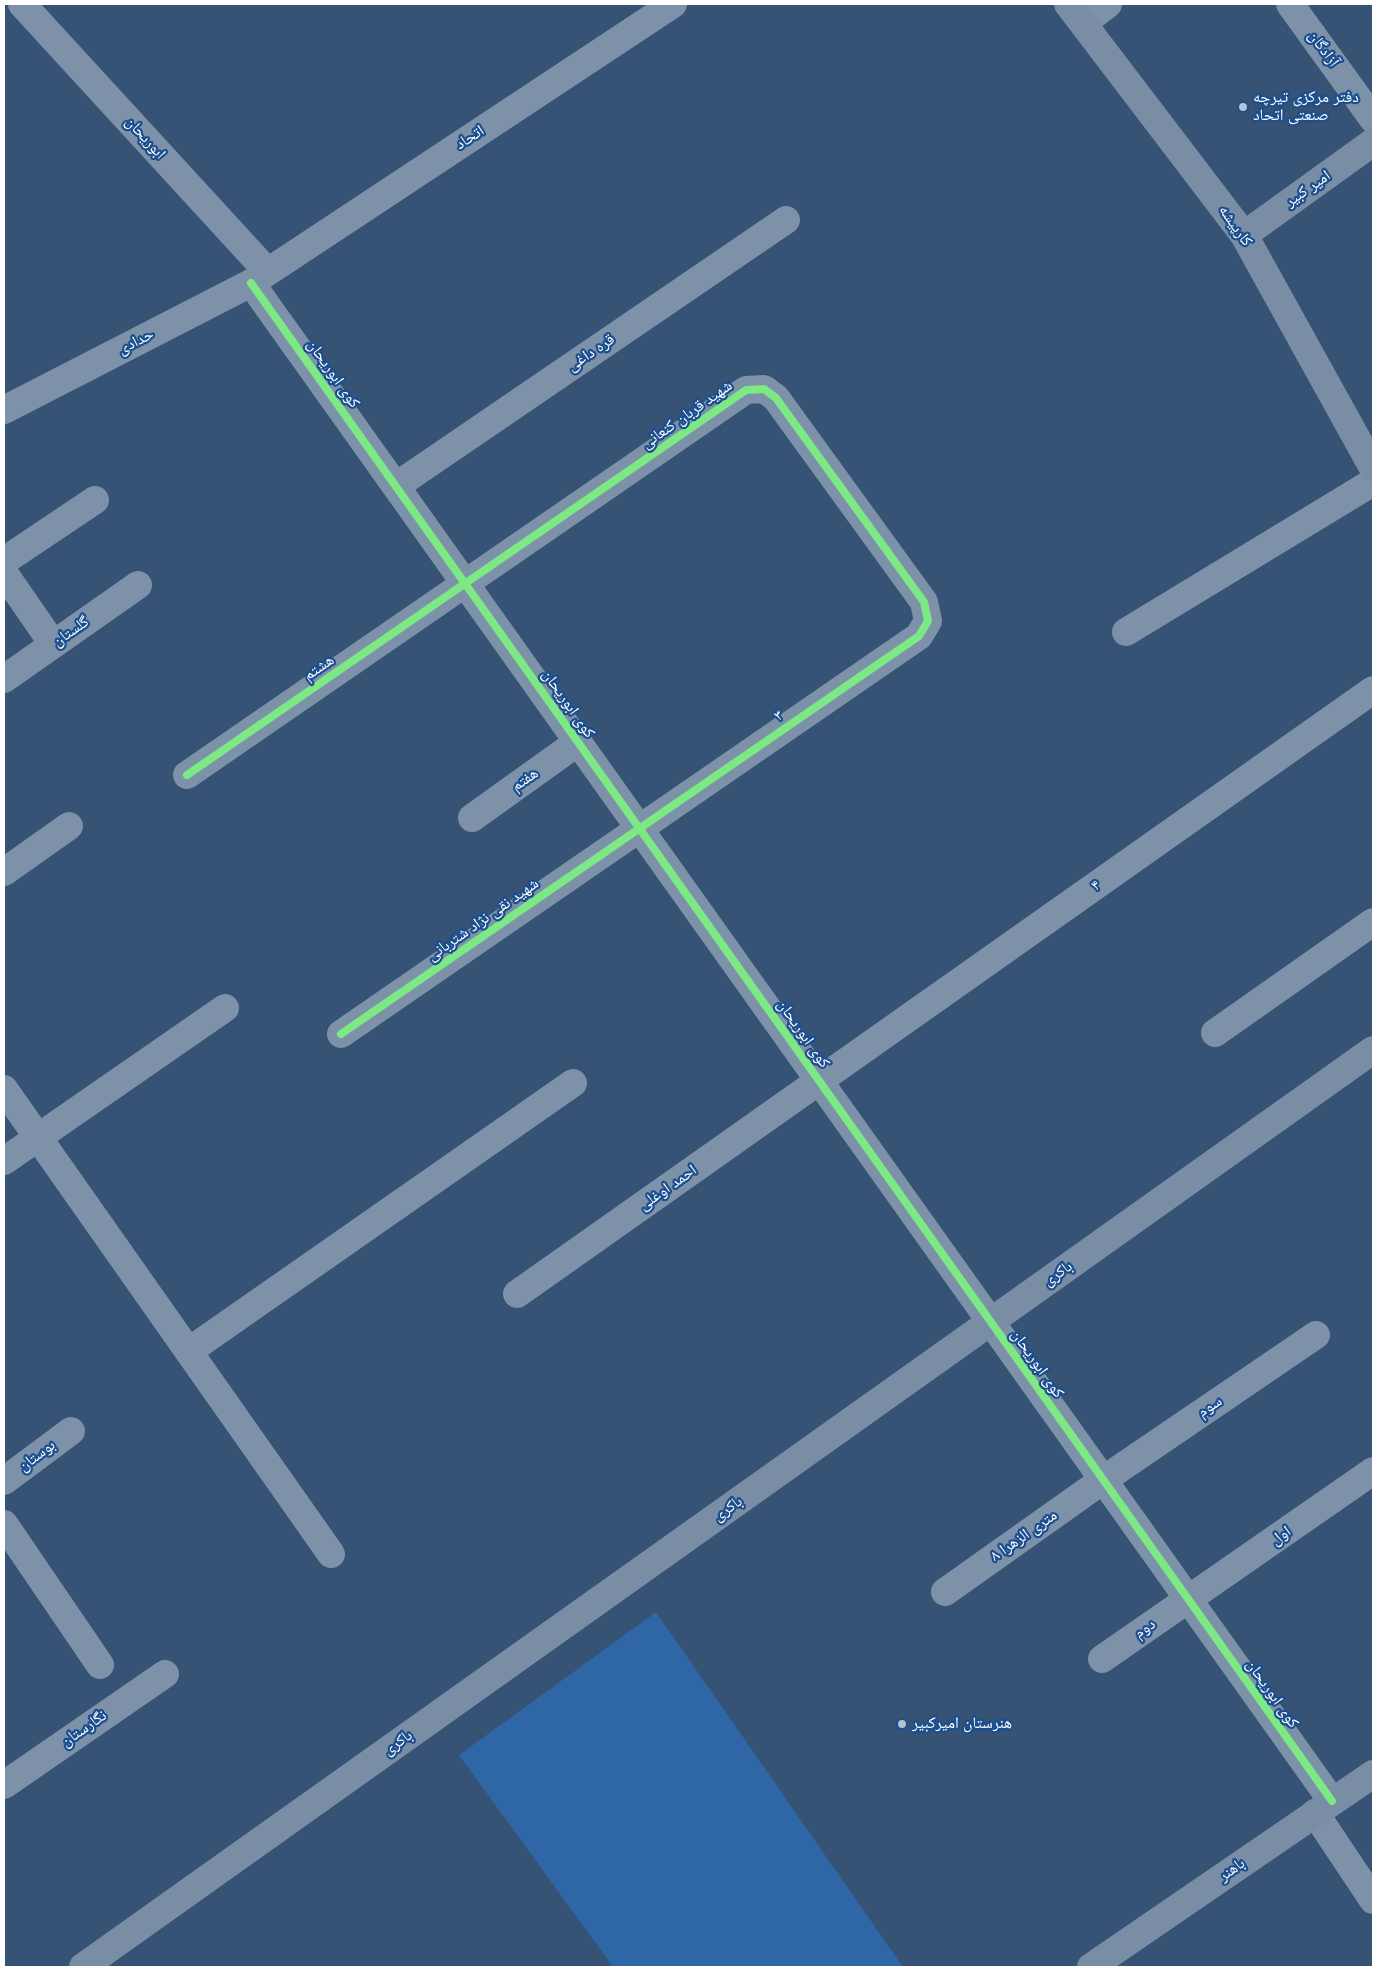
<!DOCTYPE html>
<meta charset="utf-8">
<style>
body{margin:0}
#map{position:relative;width:1377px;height:1971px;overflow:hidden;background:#365274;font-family:"DM Sans",sans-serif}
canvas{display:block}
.frame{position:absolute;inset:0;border:5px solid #fff;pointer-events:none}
</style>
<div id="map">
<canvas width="1377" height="1971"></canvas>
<div class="frame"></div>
</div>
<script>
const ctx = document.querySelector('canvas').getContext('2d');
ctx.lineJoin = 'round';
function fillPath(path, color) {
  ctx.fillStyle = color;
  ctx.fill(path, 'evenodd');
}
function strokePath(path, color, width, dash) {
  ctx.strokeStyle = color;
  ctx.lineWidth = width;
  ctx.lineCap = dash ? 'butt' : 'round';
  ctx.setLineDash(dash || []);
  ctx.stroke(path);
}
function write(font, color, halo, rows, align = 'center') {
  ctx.font = font + ' "DM Sans","Noto Naskh Arabic",sans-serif';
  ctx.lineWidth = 4.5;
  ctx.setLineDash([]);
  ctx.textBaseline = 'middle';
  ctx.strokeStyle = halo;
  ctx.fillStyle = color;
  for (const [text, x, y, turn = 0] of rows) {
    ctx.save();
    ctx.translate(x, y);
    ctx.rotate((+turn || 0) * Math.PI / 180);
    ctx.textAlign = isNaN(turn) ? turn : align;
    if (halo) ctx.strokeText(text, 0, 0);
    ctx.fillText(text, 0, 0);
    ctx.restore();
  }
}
fillPath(new Path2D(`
 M656,1612L903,1967H613L459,1755Z`), '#2f66a5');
strokePath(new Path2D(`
 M22,4L267,271
 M1290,4L1373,119
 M1083,23L1108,4
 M251,283L1332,1801
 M4,410L251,283L673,4
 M396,486L786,220
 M4,561L95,500
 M4,573L53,644
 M1126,632L1373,482
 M4,679L138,585
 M187,775L746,390L764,389L776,398L924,602L928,621L919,636L341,1034
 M472,818L578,742
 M4,872L69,826
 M1215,1033L1373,922
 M4,1089L331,1554
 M4,1161L225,1008
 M517,1294L1373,690
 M189,1351L573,1083
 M4,1481L71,1431
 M4,1524L100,1665
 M945,1592L1103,1480L1316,1335
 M1102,1659L1373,1471
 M4,1785L165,1674
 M1315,1813L1373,1900`), '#7d92a8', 28);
strokePath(new Path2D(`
 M1068,4L1244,235L1373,468
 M1244,235L1373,142
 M83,1967L1373,1050
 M1091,1967L1373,1774`), '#798da4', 28);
strokePath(new Path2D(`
 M251,283L1332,1801
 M187,775L746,390L764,389L776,398L924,602L928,621L919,636L341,1034`), '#7ce984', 8);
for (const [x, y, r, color] of [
 [1243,107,5,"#b9c2ce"],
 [902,1724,5,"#b9c2ce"]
]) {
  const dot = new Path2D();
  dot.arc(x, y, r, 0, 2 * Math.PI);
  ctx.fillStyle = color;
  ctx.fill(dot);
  strokePath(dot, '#1b4f8f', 2);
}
write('16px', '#fff', '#1b4f8f', [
 ["آزادگان",1323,49,54],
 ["ابوریحان",145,138,48],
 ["اتحاد",470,138,-33],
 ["امیر کبیر",1308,189,-35],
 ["کارپیشه",1235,226,55],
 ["حدادی",136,342,-27],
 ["قره داغی",591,353,-34],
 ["کوی ابوریحان",333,374,55],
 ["شهید قربان کنعانی",687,415,-35],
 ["گلستان",71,632,-35],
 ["هشتم",319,668,-34],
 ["کوی ابوریحان",568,704,55],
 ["۳",779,716,-35],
 ["هفتم",525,780,-35],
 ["۴",1096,886,-35],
 ["شهید نقی نژاد شتربانی",483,920,-35],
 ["کوی ابوریحان",803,1034,55],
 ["احمد اوغلی",668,1188,-35],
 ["باکری",1058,1274,-35],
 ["کوی ابوریحان",1037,1364,55],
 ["سوم",1210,1407,-34],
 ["بوستان",37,1456,-37],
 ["باکری",728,1509,-35],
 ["۸ متری الزهرا",1024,1536,-35],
 ["اول",1281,1536,-35],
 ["دوم",1145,1629,-35],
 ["کوی ابوریحان",1272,1694,55],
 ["نگارستان",84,1729,-35],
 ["باکری",398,1743,-35],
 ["باهنر",1232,1870,-35]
]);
write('16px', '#fff', '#1b4f8f', [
 ["دفتر مرکزی تیرچه",1253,98],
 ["صنعتی اتحاد",1253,116],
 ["هنرستان امیرکبیر",912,1724]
], 'left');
</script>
